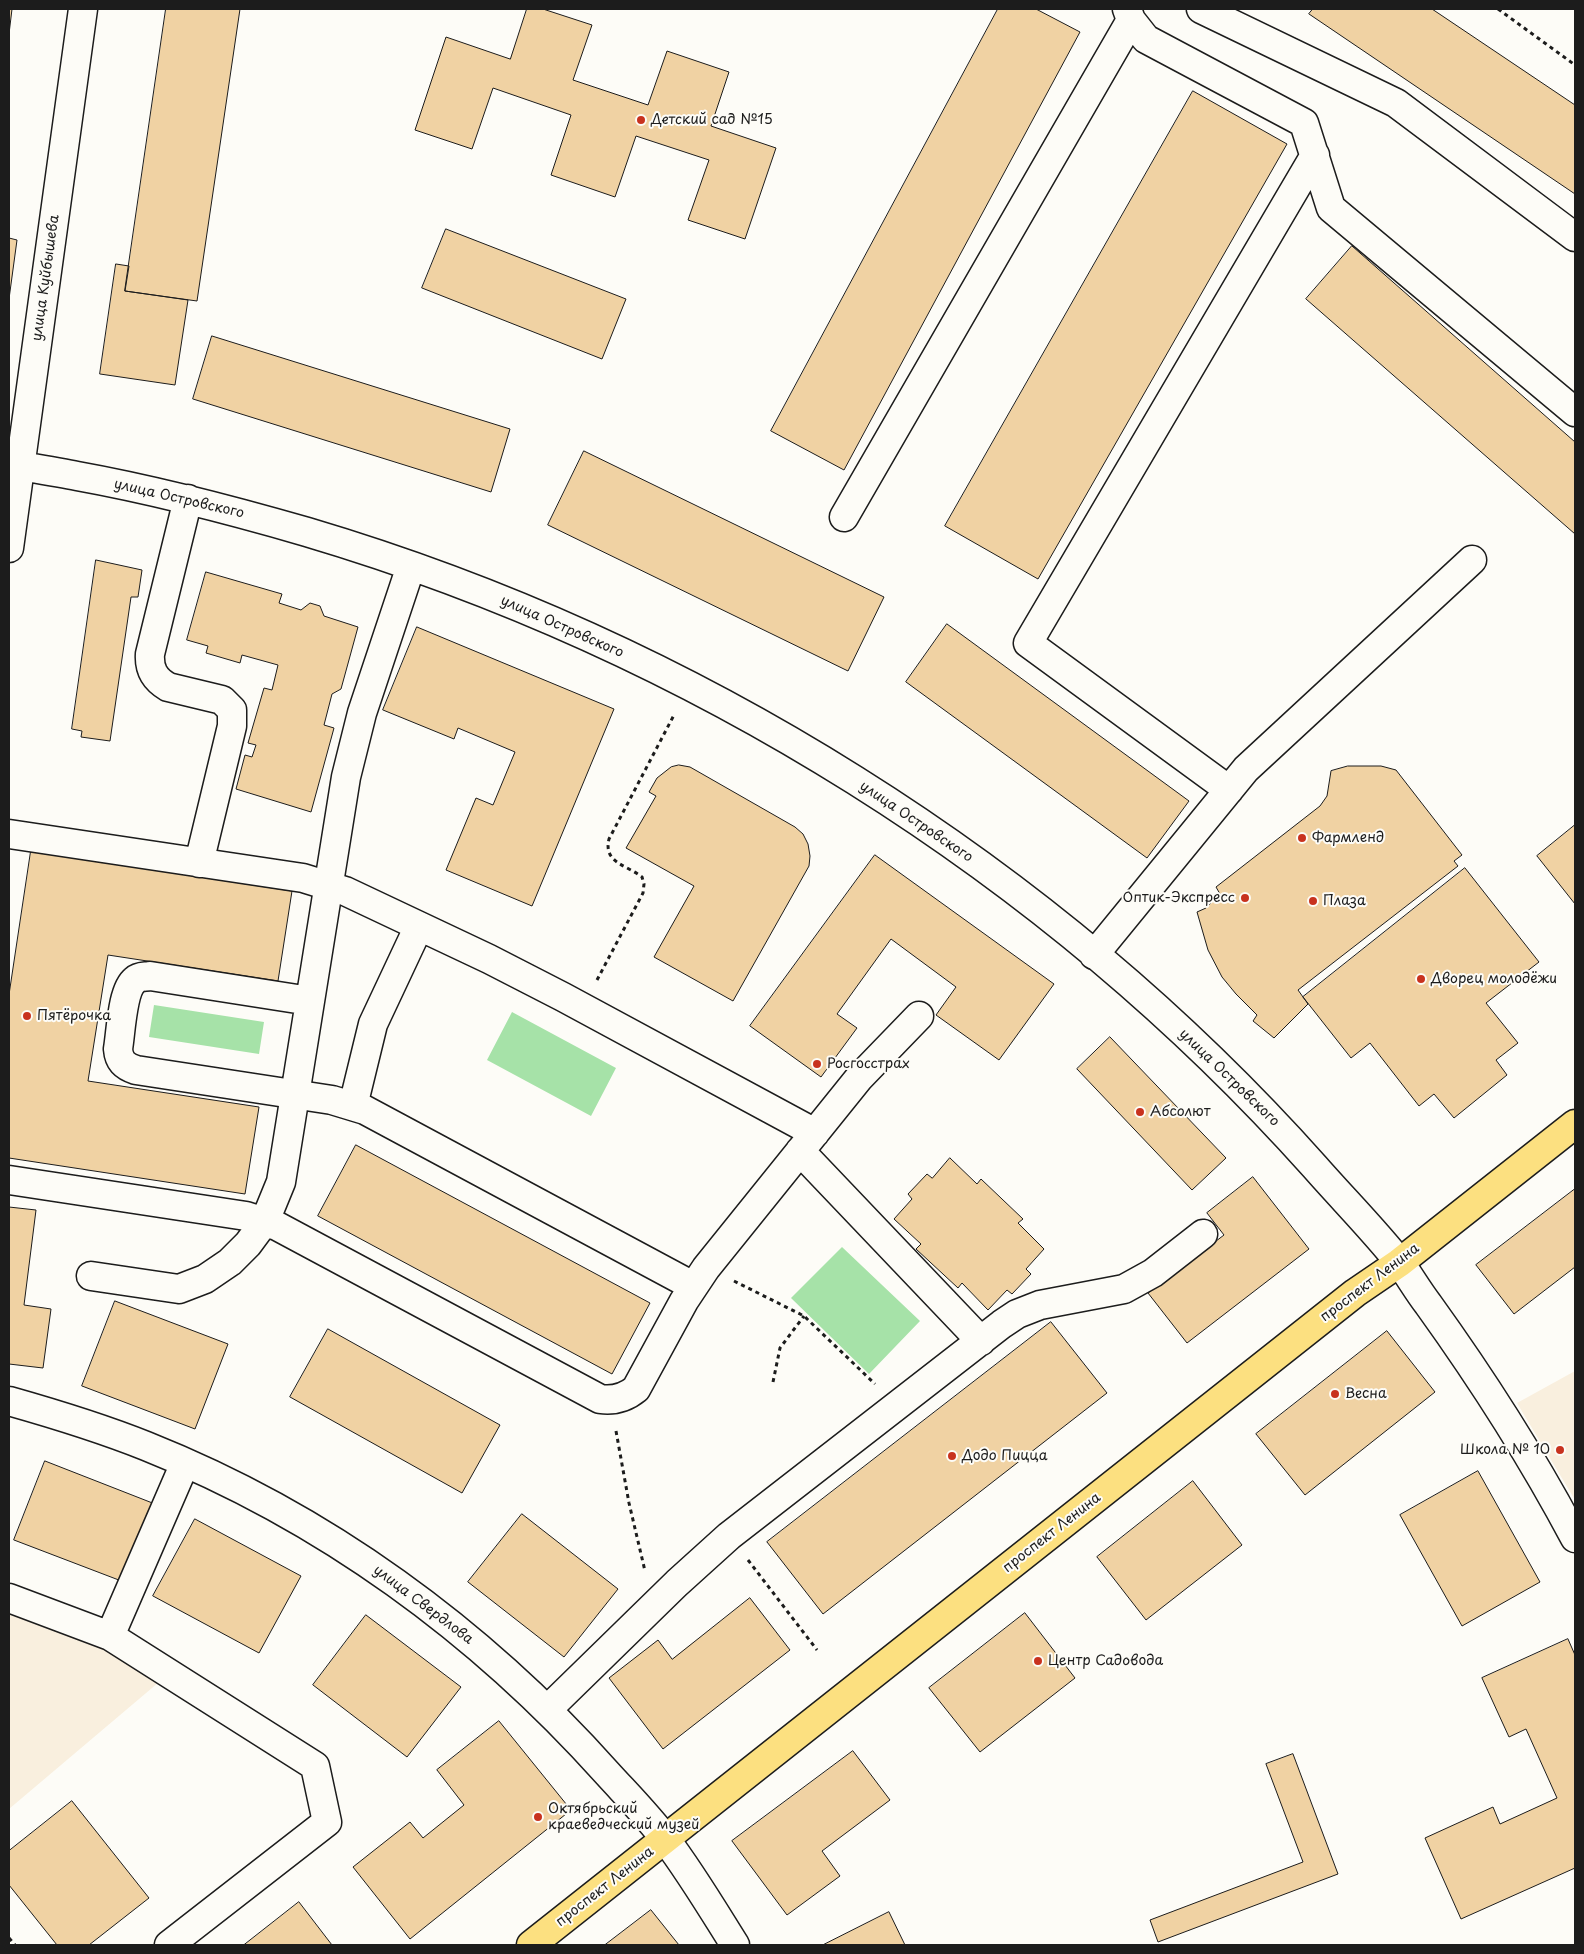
<!DOCTYPE html>
<meta charset="utf-8">
<style>
body{margin:0}
#map{position:relative;width:1584px;height:1954px;overflow:hidden;background:#fdfcf7;font-family:"Playpen Sans",sans-serif}
canvas{display:block}
.frame{position:absolute;inset:0;border:10px solid #1c1c1c;pointer-events:none}
</style>
<div id="map">
<canvas width="1584" height="1954"></canvas>
<div class="frame"></div>
</div>
<script>
const ctx = document.querySelector('canvas').getContext('2d');
ctx.lineJoin = 'round';
function fillPath(path, color) {
  ctx.fillStyle = color;
  ctx.fill(path, 'evenodd');
}
function strokePath(path, color, width, dash) {
  ctx.strokeStyle = color;
  ctx.lineWidth = width;
  ctx.lineCap = dash ? 'butt' : 'round';
  ctx.setLineDash(dash || []);
  ctx.stroke(path);
}
function write(font, color, halo, rows, align = 'center') {
  ctx.font = font + ' "Playpen Sans",sans-serif';
  ctx.lineWidth = 4;
  ctx.setLineDash([]);
  ctx.textBaseline = 'middle';
  ctx.strokeStyle = halo;
  ctx.fillStyle = color;
  for (const [text, x, y, turn = 0] of rows) {
    ctx.save();
    ctx.translate(x, y);
    ctx.rotate((+turn || 0) * Math.PI / 180);
    ctx.textAlign = isNaN(turn) ? turn : align;
    if (halo) ctx.strokeText(text, 0, 0);
    ctx.fillText(text, 0, 0);
    ctx.restore();
  }
}
fillPath(new Path2D(`
 M1575,1371V1500L1517,1403Z
 M9,1610L178,1666L9,1809Z`), '#f9efde');
fillPath(new Path2D(`
 M154,1005L264,1022L259,1054L149,1037Z
 M512,1012L616,1068L591,1116L487,1060Z
 M842,1247L920,1321L869,1374L791,1298Z`), '#a6e2a8');
const building = new Path2D(`
 M9,9H12L9,34Z
 M166,9H240L197,301L125,291Z
 M527,9H543L592,25L573,80L648,105L667,51L729,72L711,126L776,148L745,239L688,220L709,160L636,136L615,197L551,175L571,115L493,88L472,149L415,130L446,37L510,59Z
 M998,9H1036L1080,32L844,470L771,431Z
 M1313,9H1432L1575,105V194L1309,14Z
 M1193,91L1287,144L1038,579L945,526Z
 M446,229L626,299L602,359L422,288Z
 M9,238L17,240L9,299Z
 M1352,246L1575,442V534L1306,299Z
 M116,264L129,266L125,291L188,300L175,385L100,374Z
 M212,336L510,429L491,492L193,399Z
 M584,451L884,597L848,671L548,525Z
 M96,560L142,570L138,597H131L110,741L81,737L82,731L72,729Z
 M206,572L282,594L279,603L301,610L310,603L320,606L324,616L358,627L341,689L332,694L324,725L334,728L311,812L236,789L245,755L252,757L256,745L248,743L264,688L272,690L278,665L242,655L240,663L206,653L208,646L187,640Z
 M947,624L1189,801L1147,858L906,682Z
 M417,627L614,709L532,906L446,870L476,798L493,805L515,752L458,728L454,739L383,710Z
 M679,765L690,767L795,827L803,834L808,844L810,856L809,866L733,1001L654,957L694,886L626,848L656,796L649,792L657,778L671,767Z
 M1348,766H1381L1396,770L1462,855L1454,861L1458,866L1298,990L1308,1004L1274,1038L1253,1021L1257,1015L1236,994L1222,977L1208,950L1197,912L1206,908L1220,894L1216,887L1320,806L1327,796L1331,771Z
 M1575,825V904L1537,856Z
 M31,851L292,891L278,981L108,955L88,1081L259,1107L245,1194L9,1158V995Z
 M875,855L1054,984L999,1060L936,1015L956,987L891,939L837,1014L857,1028L821,1077L750,1026Z
 M1465,868L1539,962L1486,1003L1518,1043L1496,1060L1507,1075L1454,1118L1434,1094L1419,1106L1370,1043L1351,1058L1303,997Z
 M1110,1037L1226,1158L1192,1190L1077,1069Z
 M356,1145L650,1303L612,1374L318,1216Z
 M950,1158L977,1184L981,1179L1023,1219L1018,1223L1044,1249L1026,1269L1031,1274L1012,1294L1007,1290L988,1310L962,1283L958,1288L916,1249L921,1244L894,1219L912,1199L908,1194L927,1174L932,1178Z
 M1253,1177L1309,1249L1187,1343L1148,1293L1224,1235L1207,1213Z
 M1575,1189V1267L1514,1314L1476,1265Z
 M9,1207L36,1210L24,1305L51,1309L43,1368L9,1364Z
 M115,1301L228,1344L195,1429L82,1386Z
 M1051,1322L1107,1393L823,1614L767,1542Z
 M328,1329L500,1425L462,1493L290,1397Z
 M1387,1331L1435,1392L1305,1495L1256,1434Z
 M45,1461L155,1504L124,1582L14,1540Z
 M1478,1471L1540,1582L1462,1626L1400,1515Z
 M1193,1481L1242,1545L1146,1620L1097,1557Z
 M522,1514L618,1589L564,1657L468,1582Z
 M195,1519L301,1576L259,1653L153,1596Z
 M750,1598L790,1650L663,1749L609,1678L658,1640L672,1659Z
 M1025,1613L1075,1678L980,1752L929,1688Z
 M366,1615L461,1687L407,1757L313,1685Z
 M1568,1639L1575,1655V1868L1461,1919L1425,1838L1493,1807L1500,1824L1557,1798L1526,1729L1509,1737L1482,1678Z
 M499,1721L571,1810L410,1939L353,1867L410,1822L423,1838L464,1805L437,1770Z
 M853,1751L890,1800L822,1851L840,1876L787,1915L732,1841Z
 M1293,1754L1338,1874L1158,1942L1150,1920L1303,1862L1266,1764Z
 M72,1801L149,1898L89,1945H57L9,1885V1851Z
 M299,1902L332,1945H244Z
 M651,1910L679,1945H605Z
 M889,1912L905,1945H823Z`);
fillPath(building, '#f0d2a3');
strokePath(building, '#1c1c1c', 1);
const minor = new Path2D(`
 M1127,9L1131,20L1146,39L1304,123L1331,208L1575,412
 M1201,9L1396,103L1575,237
 M9,465C32,467 54,472 77,476C155,490 231,510 307,532C691,646 1048,868 1315,1167C1343,1199 1374,1230 1400,1263C1410,1277 1418,1291 1428,1304C1482,1379 1532,1457 1575,1538
 M188,499L150,654C149,669 154,679 168,687L222,700L232,710V726L199,863
 M844,517L1131,20
 M9,548L83,9
 M1229,790L1028,643L1315,155
 M9,834L303,878L345,891L489,959L563,997L815,1133
 M1094,955L1246,769L1472,560
 M310,1001L150,976C145,977 139,976 135,980C122,990 121,1032 118,1049C119,1061 124,1066 136,1070L332,1100L365,1110L693,1286
 M353,1106L373,1024L419,926
 M800,1151L981,1341
 M9,1180L246,1216L277,1226L600,1399C614,1401 625,1398 636,1389L684,1301L706,1268L859,1078L919,1016
 M91,1276L179,1289L205,1279L230,1262L248,1244L265,1221L281,1182L346,777L362,713L411,566
 M9,1401C55,1414 101,1428 146,1446C324,1517 480,1631 607,1773C627,1795 648,1816 666,1840C691,1873 713,1910 735,1945
 M9,1598L110,1636
 M548,1709L677,1583L729,1536L1002,1324L1017,1314L1040,1305L1124,1289L1153,1273L1203,1234
 M169,1945L327,1822L315,1766L110,1636L185,1463`);
const major = new Path2D(`
 M531,1945L1355,1293L1399,1263L1575,1124`);
strokePath(minor, '#1c1c1c', 31);
strokePath(major, '#1c1c1c', 31);
strokePath(new Path2D(`
 M1498,9L1575,65
 M597,980L643,893L644,884L642,877C627,865 603,863 609,839L674,715
 M734,1281L804,1316L875,1384
 M773,1382L780,1348L804,1316
 M616,1431L629,1503L645,1571
 M748,1560L817,1650
 M9,1938L15,1945`), '#1c1c1c', 3, [4, 4]);
strokePath(minor, '#fdfcf7', 28);
strokePath(major, '#fce080', 28);
for (const [x, y, r, color] of [
 [641,120,5,"#c8321e"],
 [1302,838,5,"#c8321e"],
 [1245,898,5,"#c8321e"],
 [1313,901,5,"#c8321e"],
 [1421,979,5,"#c8321e"],
 [27,1016,5,"#c8321e"],
 [817,1064,5,"#c8321e"],
 [1140,1112,5,"#c8321e"],
 [1335,1394,5,"#c8321e"],
 [1560,1450,5,"#c8321e"],
 [952,1456,5,"#c8321e"],
 [1038,1661,5,"#c8321e"],
 [538,1817,5,"#c8321e"]
]) {
  const dot = new Path2D();
  dot.arc(x, y, r, 0, 2 * Math.PI);
  ctx.fillStyle = color;
  ctx.fill(dot);
  strokePath(dot, '#fdfcf7', 2);
}
write('14px', '#1c1c1c', '#fdfcf7', [
 ["Детский сад №15",651,120],
 ["Фармленд",1312,838],
 ["Оптик-Экспресс",1235,898,"right"],
 ["Плаза",1323,901],
 ["Дворец молодёжи",1431,979],
 ["Пятёрочка",37,1016],
 ["Росгосстрах",827,1064],
 ["Абсолют",1150,1112],
 ["Весна",1345,1394],
 ["Школа № 10",1550,1450,"right"],
 ["Додо Пицца",962,1456],
 ["Центр Садовода",1048,1661],
 ["Октябрьский",548,1809],
 ["краеведческий музей",548,1825]
], 'left');
write('14px', '#1c1c1c', '#fdfcf7', [
 ["улица Куйбышева",46,278,-82],
 ["улица Островского",179,499,13],
 ["улица Островского",562,627,24],
 ["улица Островского",916,822,34],
 ["улица Островского",1229,1078,44],
 ["проспект Ленина",1370,1283,-37],
 ["проспект Ленина",1052,1533,-38],
 ["улица Свердлова",423,1605,37],
 ["проспект Ленина",605,1887,-38]
]);
</script>
